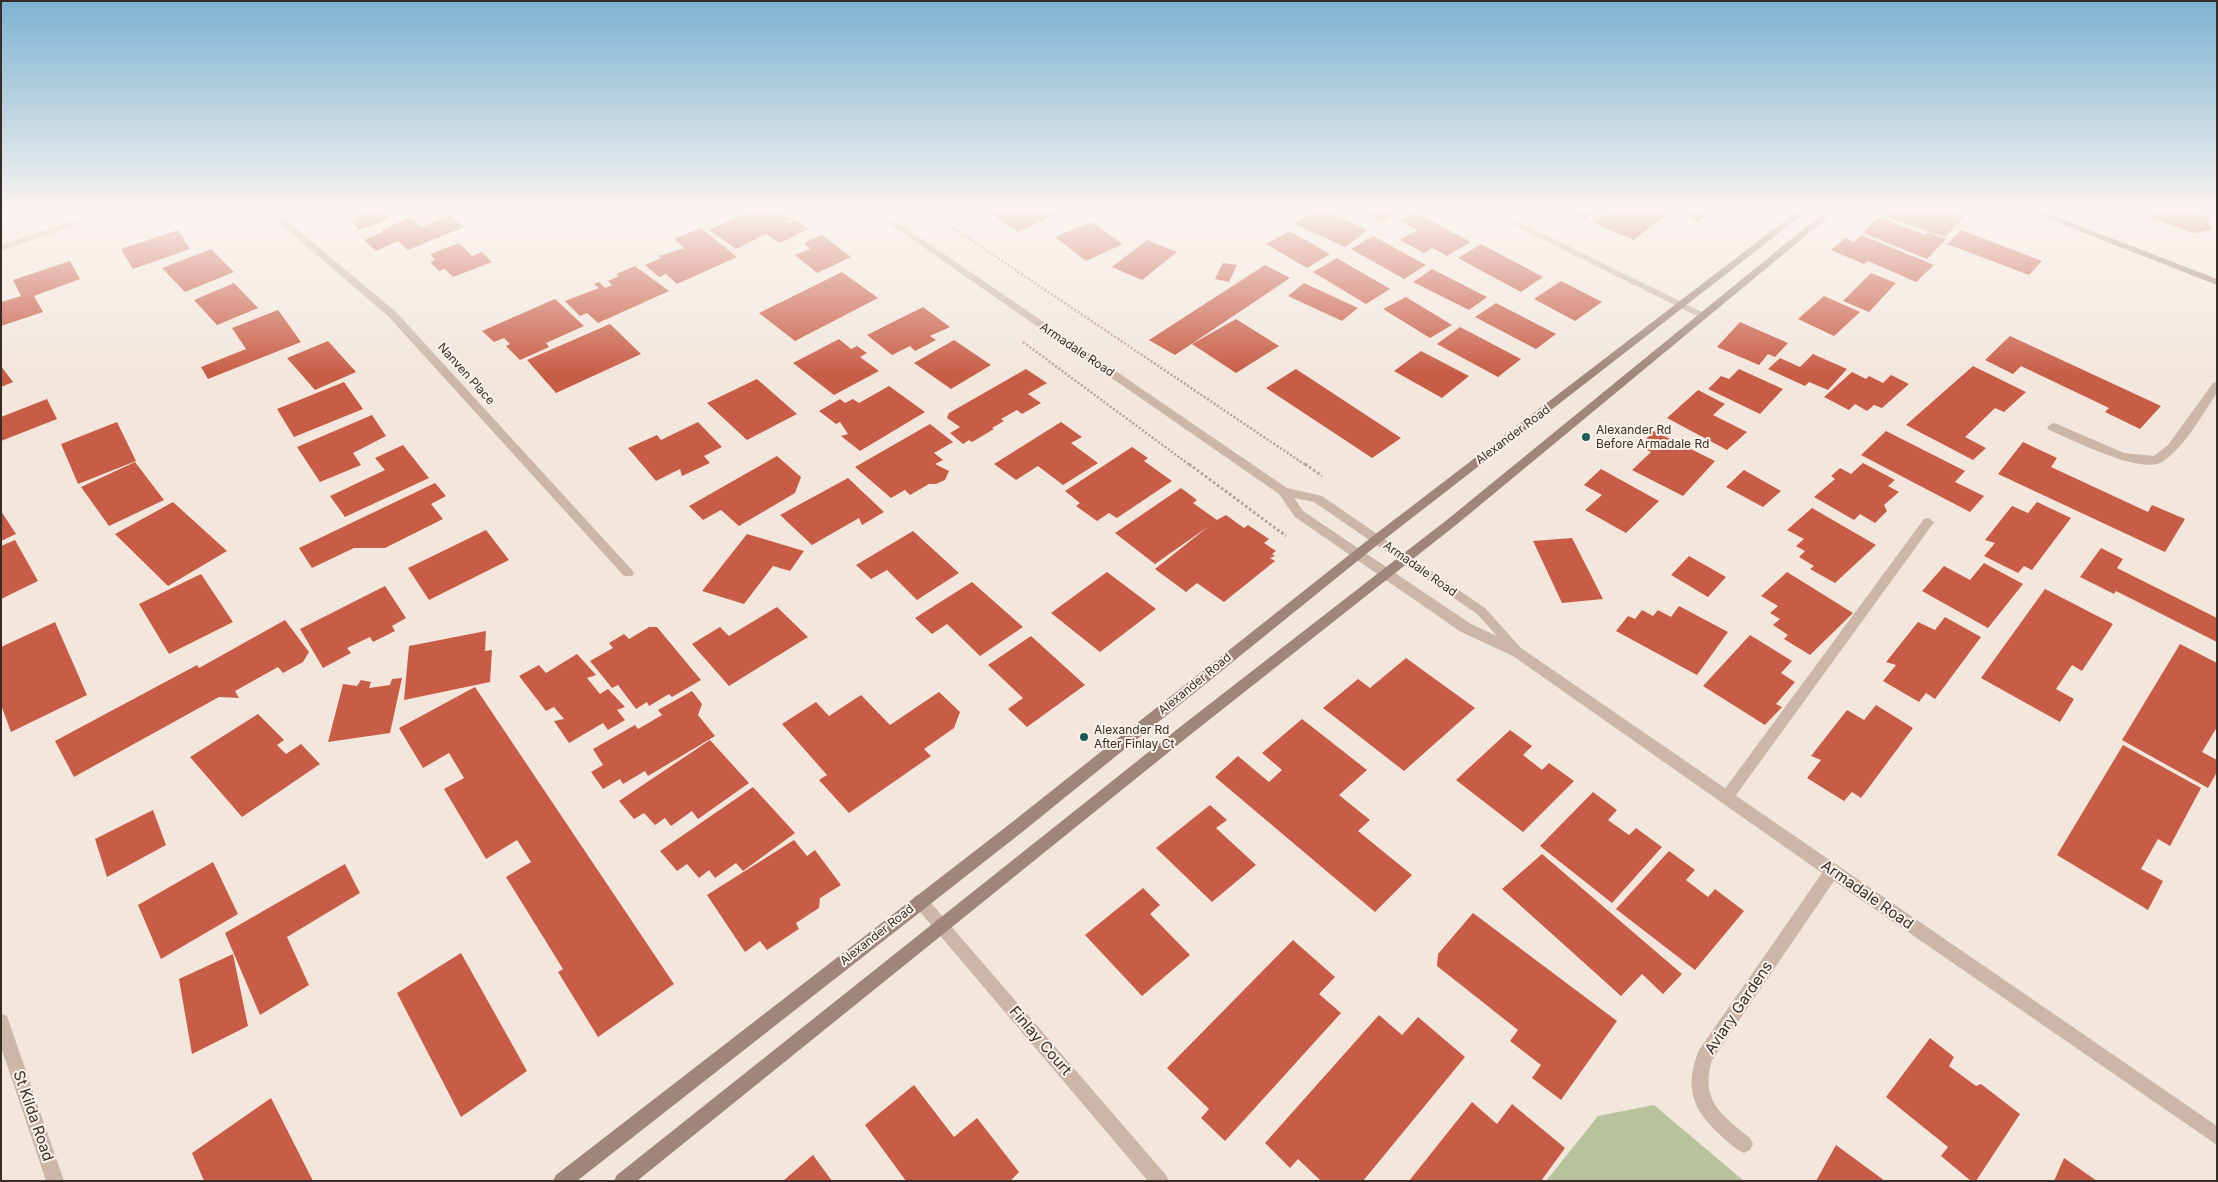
<!DOCTYPE html>
<style>
body{margin:0}
#map{position:relative;width:2218px;height:1182px;overflow:hidden;background:#f3e7dd;font-family:Inter,sans-serif}
canvas{display:block}
.frame{position:absolute;inset:0;border:2px solid #382c29;pointer-events:none}
</style>
<div id="map">
<canvas width="2218" height="1182"></canvas>
<div class="frame"></div>
</div>
<script>
const ctx = document.querySelector('canvas').getContext('2d');
ctx.lineJoin = 'round';
function fillPath(path, color) {
  ctx.fillStyle = color;
  ctx.fill(path, 'evenodd');
}
function strokePath(path, color, width, dash) {
  ctx.strokeStyle = color;
  ctx.lineWidth = width;
  ctx.lineCap = dash ? 'butt' : 'round';
  ctx.setLineDash(dash || []);
  ctx.stroke(path);
}
function write(font, color, halo, rows, align = 'center') {
  ctx.font = font + ' Inter,sans-serif';
  ctx.lineWidth = 4;
  ctx.setLineDash([]);
  ctx.textBaseline = 'middle';
  ctx.strokeStyle = halo;
  ctx.fillStyle = color;
  for (const [text, x, y, turn = 0] of rows) {
    ctx.save();
    ctx.translate(x, y);
    ctx.rotate((+turn || 0) * Math.PI / 180);
    ctx.textAlign = isNaN(turn) ? turn : align;
    if (halo) ctx.strokeText(text, 0, 0);
    ctx.fillText(text, 0, 0);
    ctx.restore();
  }
}
fillPath(new Path2D(`
 M1654,1105L1744,1181H1546L1598,1116Z`), '#b8c29c');
fillPath(new Path2D(`
 M336,209H389L383,212L390,219L359,230L352,222L358,220L353,213L342,217Z
 M754,209H776L791,219L785,222L788,223L795,220L809,229L780,243L766,234L736,249L709,230Z
 M984,209H1067L1018,232Z
 M1316,209H1322L1368,230L1345,247L1295,224Z
 M1357,209H1401L1403,210L1382,222Z
 M1564,209H1598L1586,219Z
 M1612,209H1659L1668,213L1634,240L1594,223Z
 M1671,209H1713L1716,210L1698,222Z
 M1877,209H1946L1965,216L1945,237L1887,217L1890,214Z
 M2154,209H2186L2208,217L2211,230L2193,233L2148,217Z
 M1415,212L1471,242L1447,256L1433,248L1424,253L1400,240L1417,230L1400,221Z
 M450,215L464,227L408,250L398,241L376,251L364,240L383,232L381,230L411,217L422,227Z
 M1879,217L1925,235L1928,232L1946,239L1927,259L1863,233Z
 M1091,222L1123,244L1086,261L1055,237Z
 M701,228L737,257L677,284L666,274L659,277L645,265L661,258L659,256L684,248L674,239Z
 M178,230L190,249L133,269L121,249Z
 M1961,230L2042,261L2029,275L1947,244Z
 M1290,231L1330,254L1307,268L1266,244Z
 M822,235L851,257L817,273L795,255L810,249L804,243Z
 M1861,235L1934,265L1916,282L1868,261L1864,264L1831,250L1845,238L1854,242Z
 M1373,236L1426,265L1404,279L1351,249Z
 M1147,240L1177,252L1142,280L1112,267Z
 M459,243L472,256L482,252L492,262L453,277L445,269L439,271L430,262L435,260L430,254Z
 M1481,244L1543,277L1521,292L1458,258Z
 M211,249L234,272L185,292L162,268Z
 M1337,258L1390,289L1366,304L1313,272Z
 M70,261L80,279L34,296L43,312L1,326V302L21,296L13,280Z
 M1223,263L1237,265L1229,282L1215,279Z
 M1265,265L1290,278L1175,355L1149,340Z
 M635,266L669,291L598,323L587,313L580,316L565,301L599,288L594,284L599,282L605,288L612,285L608,281L619,276L616,274Z
 M1432,269L1487,297L1469,310L1413,282Z
 M842,272L878,298L795,341L759,313Z
 M1871,273L1896,283L1869,312L1843,301Z
 M1561,281L1602,302L1575,321L1534,299Z
 M234,283L258,308L217,325L194,300Z
 M1304,283L1358,308L1342,321L1288,296Z
 M1824,296L1860,312L1834,336L1798,319Z
 M1406,297L1452,325L1430,338L1383,309Z
 M555,299L584,326L546,343L549,347L520,360L506,346L510,344L504,338L494,342L482,331Z
 M1496,303L1556,334L1536,349L1475,317Z
 M923,307L950,327L930,336L936,340L915,351L910,346L892,355L867,335Z
 M278,310L301,342L208,379L201,367L246,349L232,328Z
 M1236,319L1279,346L1236,373L1192,344Z
 M1740,322L1788,343L1775,357L1768,354L1759,365L1717,347Z
 M610,324L641,354L556,393L527,360Z
 M1460,327L1521,359L1498,377L1437,344Z
 M2010,336L2161,406L2140,429L2105,412L2109,408L2021,366L2013,374L1985,360Z
 M839,339L851,349L857,346L867,353L860,357L879,371L834,395L793,363Z
 M954,340L991,365L951,389L914,363Z
 M328,341L356,372L315,390L287,358Z
 M1421,351L1469,376L1442,398L1394,371Z
 M1813,354L1847,369L1828,390L1809,382L1805,386L1768,369L1780,358L1800,367Z
 M1,366L13,382L1,387Z
 M1973,366L2026,392L2004,412L1995,408L1965,437L1986,448L1973,460L1906,425Z
 M1026,369L1047,383L1028,394L1041,403L1022,414L1017,410L1001,419L1004,421L992,428L994,429L972,442L969,440L963,444L950,433L960,427L947,418L949,413Z
 M1296,369L1401,438L1372,458L1266,388Z
 M1739,369L1783,389L1760,414L1708,389L1721,376L1729,379Z
 M1852,372L1866,379L1869,376L1883,383L1891,375L1909,384L1882,408L1874,405L1867,411L1855,404L1849,410L1824,397Z
 M757,379L797,414L747,440L707,403Z
 M344,382L363,409L294,437L277,409Z
 M889,386L925,412L860,451L841,436L848,434L840,422L836,424L819,411L840,399L845,403L853,399L859,403Z
 M1698,390L1725,404L1713,415L1747,432L1727,450L1667,418Z
 M47,399L57,419L1,441V417Z
 M372,415L386,436L353,453L361,465L320,482L297,447Z
 M117,422L136,461L78,484L61,444Z
 M698,422L722,447L704,456L710,463L682,476L680,469L656,481L628,448L657,435L661,440Z
 M1061,422L1082,437L1071,443L1098,463L1063,485L1038,466L1016,480L994,464Z
 M930,424L953,442L934,453L943,460L935,464L949,471L945,480L936,484H929L910,495L905,490L891,498L855,467Z
 M1654,431L1715,461L1683,496L1632,470L1651,452L1639,446Z
 M1886,431L1965,471L1955,482L1984,496L1970,512L1861,455Z
 M2023,442L2057,458L2051,467L2148,512L2152,505L2185,519L2165,552L1998,474Z
 M403,445L429,478L345,517L330,496L385,470L375,458Z
 M1132,447L1148,458L1144,461L1172,481L1117,518L1109,513L1097,521L1076,506L1080,503L1065,491Z
 M777,456L801,477L795,493L739,526L721,510L703,520L689,506Z
 M135,462L164,500L109,526L81,487Z
 M1863,463L1895,480L1888,486L1899,492L1884,505L1887,511L1875,523L1860,514L1854,520L1814,497L1835,479L1831,476L1840,468L1851,474Z
 M1601,469L1659,501L1626,533L1585,510L1602,495L1584,485Z
 M1744,470L1781,491L1763,507L1726,487Z
 M848,478L884,512L862,525L859,518L812,545L780,515Z
 M435,483L446,496L431,504L443,519L385,548H354L312,568L299,548Z
 M1181,488L1197,500L1193,503L1217,520L1226,515L1244,528L1248,525L1269,539L1264,543L1276,551L1272,554L1275,556L1270,558L1275,561L1224,602L1197,583L1186,592L1155,569L1209,526L1155,564L1115,533Z
 M173,502L227,551L168,586L115,534Z
 M2037,502L2071,518L2032,570L2024,566L2018,573L1984,556L1995,543L1985,540L2012,506L2028,513Z
 M1812,508L1876,545L1835,583L1810,569L1814,566L1799,557L1805,551L1796,546L1804,539L1787,530Z
 M1,511L16,534L1,541Z
 M486,530L509,560L429,600L408,568Z
 M913,531L959,573L917,600L887,570L871,579L856,565Z
 M747,534L804,551L790,571L773,566L744,604L702,591Z
 M1572,538L1603,599L1562,603L1533,541Z
 M15,540L38,581L1,599V546Z
 M2101,548L2123,559L2117,568L2217,618V642L2116,591L2114,594L2080,577Z
 M1689,556L1726,577L1708,597L1671,575Z
 M1984,563L2023,584L1988,628L1922,591L1944,566L1970,580Z
 M1107,572L1156,609L1100,652L1051,613Z
 M1787,572L1853,613L1810,655L1784,639L1788,635L1773,625L1780,619L1770,613L1778,606L1761,596Z
 M201,574L233,622L169,654L139,604Z
 M972,582L1023,627L980,656L947,624L932,634L915,618Z
 M385,586L406,618L392,626L395,631L373,642L370,637L347,648L351,653L323,668L300,629Z
 M2045,589L2113,624L2082,671L2072,665L2056,689L2074,699L2060,722L1981,678Z
 M1679,606L1728,632L1697,675L1616,631L1628,616L1635,619L1642,610L1653,616L1658,610L1671,617Z
 M777,607L808,637L729,686L692,644L720,627L729,636Z
 M1945,617L1981,637L1935,699L1926,693L1919,702L1883,681L1896,665L1886,662L1918,622L1935,630Z
 M285,620L309,652L303,662L283,673L278,667L235,691L239,698L219,697L74,777L55,741L197,665L199,668Z
 M55,622L87,695L11,732L1,705V647Z
 M649,627H657L701,680L672,697L669,694L649,706L647,702L636,709L618,685L612,688L590,661L613,648L609,643L624,634L629,639Z
 M486,631L485,651L492,650L490,682L404,700L409,646Z
 M1750,635L1792,661L1781,673L1795,682L1776,704L1782,707L1765,725L1703,686Z
 M1031,636L1085,685L1027,727L1008,709L1023,698L988,665Z
 M2180,644L2217,663V727L2202,752L2217,760V772L2208,788L2122,740Z
 M577,654L596,675L587,678L600,694L608,689L625,707L617,710L625,720L608,730L603,723L569,743L554,721L564,719L554,707L546,711L519,676L539,665L546,673Z
 M1406,658L1475,708L1404,771L1323,708L1358,679L1370,688Z
 M402,678L390,733L328,742L343,684L357,686L361,680L371,682L369,688L390,685L392,679Z
 M475,687L674,984L598,1037L558,972L563,969L506,877L531,862L517,840L486,859L444,789L464,778L449,753L423,768L399,728Z
 M692,691L702,704L698,715L715,736L648,776L645,771L623,784L620,779L603,789L591,772L603,765L593,749L635,725L638,729L662,715L658,710Z
 M939,692L960,712L954,728L924,749L931,756L849,813L819,780L827,775L782,724L816,702L829,716L861,695L890,725Z
 M1876,705L1913,728L1861,798L1852,792L1844,801L1807,778L1821,760L1811,756L1847,710L1864,720Z
 M258,714L284,740L277,745L286,754L301,744L320,764L242,817L190,757Z
 M1302,719L1367,770L1339,795L1370,820L1358,831L1412,875L1375,912L1215,777L1238,756L1269,782L1282,770L1262,753Z
 M1510,730L1532,746L1523,755L1542,770L1549,763L1574,781L1523,832L1456,780Z
 M710,740L749,783L698,819L692,811L671,826L665,818L655,825L644,813L634,819L619,801Z
 M2123,745L2201,788L2170,846L2158,839L2141,869L2163,881L2148,910L2057,855Z
 M753,787L795,833L743,871L736,863L715,878L709,870L699,878L687,864L677,871L660,851Z
 M1593,792L1617,810L1608,820L1629,835L1636,828L1662,847L1612,903L1540,846Z
 M1210,805L1227,820L1216,828L1256,865L1212,902L1156,848Z
 M153,810L166,845L107,877L95,839Z
 M794,840L807,856L815,850L841,885L820,898L819,908L796,923L799,929L767,950L760,941L745,952L707,895Z
 M1669,851L1695,870L1686,880L1708,897L1715,889L1744,911L1695,970L1616,909Z
 M1542,854L1682,974L1663,994L1642,974L1621,996L1502,889Z
 M213,862L238,914L161,959L138,905Z
 M345,864L360,893L287,937L309,985L260,1015L225,933Z
 M1143,888L1160,905L1150,914L1190,955L1142,996L1085,935Z
 M1473,913L1617,1021L1561,1100L1532,1078L1541,1065L1510,1041L1518,1030L1437,966L1438,954Z
 M1293,940L1335,977L1319,994L1341,1013L1225,1141L1201,1118L1209,1109L1167,1068Z
 M461,953L527,1071L461,1117L397,993Z
 M233,954L248,1026L192,1054L179,979Z
 M1379,1015L1402,1035L1418,1017L1465,1057L1363,1181H1321L1298,1159L1290,1168L1265,1143Z
 M1930,1038L1954,1057L1949,1066L1976,1086L1981,1084L2020,1114L1976,1181H1971L1941,1156L1948,1147L1886,1097Z
 M914,1085L954,1137L977,1118L1019,1172L1010,1181H906L865,1125Z
 M271,1098L313,1181H204L192,1153Z
 M1472,1102L1497,1124L1512,1104L1565,1148L1541,1181H1409Z
 M1836,1145L1885,1181H1816Z
 M813,1155L832,1181H783Z
 M2064,1158L2097,1181H2054Z`), '#c75d46');
strokePath(new Path2D(`
 M925,209L1307,466
 M1023,342L1191,466`), '#b7a092', 2.5, [2, 2]);
strokePath(new Path2D(`
 M1189,464L1286,536
 M1305,464L1322,476`), '#b7a092', 3, [2.5, 2.5]);
fillPath(new Path2D(`
 M2217,382V393C2201,416 2185,447 2162,462C2140,475 2071,439 2049,430L2047,427L2053,423L2057,424L2124,453L2154,456L2168,445L2213,383Z
 M1928,518L1934,522L1932,525L1731,802L1726,804L1721,802L1719,798L1721,794L1924,519Z`), '#cbb6a8');
fillPath(new Path2D(`
 M107,209H121L1,251V245Z
 M263,209H273L396,312L632,570L634,573L632,576H624L388,316Z
 M868,209H878L1287,488L1322,496L1485,608L1521,648L2217,1126V1145L1834,881L1712,1060C1700,1100 1721,1115 1750,1138L1753,1144L1750,1150L1744,1153L1738,1150C1702,1121 1679,1098 1699,1050L1822,873L1513,656L1461,632L1295,517L1279,494ZM1294,498L1314,502L1477,614L1497,636L1471,624L1303,511Z
 M1481,209H1493L1708,315L1707,317H1699Z
 M920,894L925,896L1166,1175L1169,1181H1148L915,906L912,901L915,896Z
 M1,1014L7,1016L9,1022L64,1181H46L1,1047Z`), '#cbb6a8');
fillPath(new Path2D(`
 M1800,209H1810L1381,542L1021,833L577,1181H553L556,1175L1011,823L1373,536Z
 M1828,209H1838L1456,525L1190,735L637,1181H614L617,1175L1180,727L1448,519Z
 M2023,209H2036L2217,279V285Z`), '#9f857a');
const sky = ctx.createLinearGradient(0, 0, 0, 375);
sky.addColorStop(0, '#7cb2d1');
sky.addColorStop(0.56, '#faf4f0');
sky.addColorStop(1, '#faf4f000');
ctx.fillStyle = sky;
ctx.fillRect(0, 0, 2218, 375);
for (const [x, y, r, color] of [
 [1586,437,5,"#1d5a5a"],
 [1084,737,5,"#1d5a5a"]
]) {
  const dot = new Path2D();
  dot.arc(x, y, r, 0, 2 * Math.PI);
  ctx.fillStyle = color;
  ctx.fill(dot);
  strokePath(dot, '#faf1e9', 2);
}
write('12px', '#382c29', '#faf1e9', [
 ["Armadale Road",1077,350,34],
 ["Nanven Place",466,374,48],
 ["Alexander Road",1513,435,-37],
 ["Armadale Road",1420,569,35],
 ["Alexander Road",1195,684,-39],
 ["Alexander Road",877,935,-38]
]);
write('12px', '#382c29', '#faf1e9', [
 ["Alexander Rd",1596,430],
 ["Before Armadale Rd",1596,444],
 ["Alexander Rd",1094,730],
 ["After Finlay Ct",1094,744]
], 'left');
write('15px', '#382c29', '#faf1e9', [
 ["Armadale Road",1867,895,35],
 ["Aviary Gardens",1739,1008,-56],
 ["Finlay Court",1040,1041,49],
 ["St Kilda Road",33,1116,71]
]);
</script>
